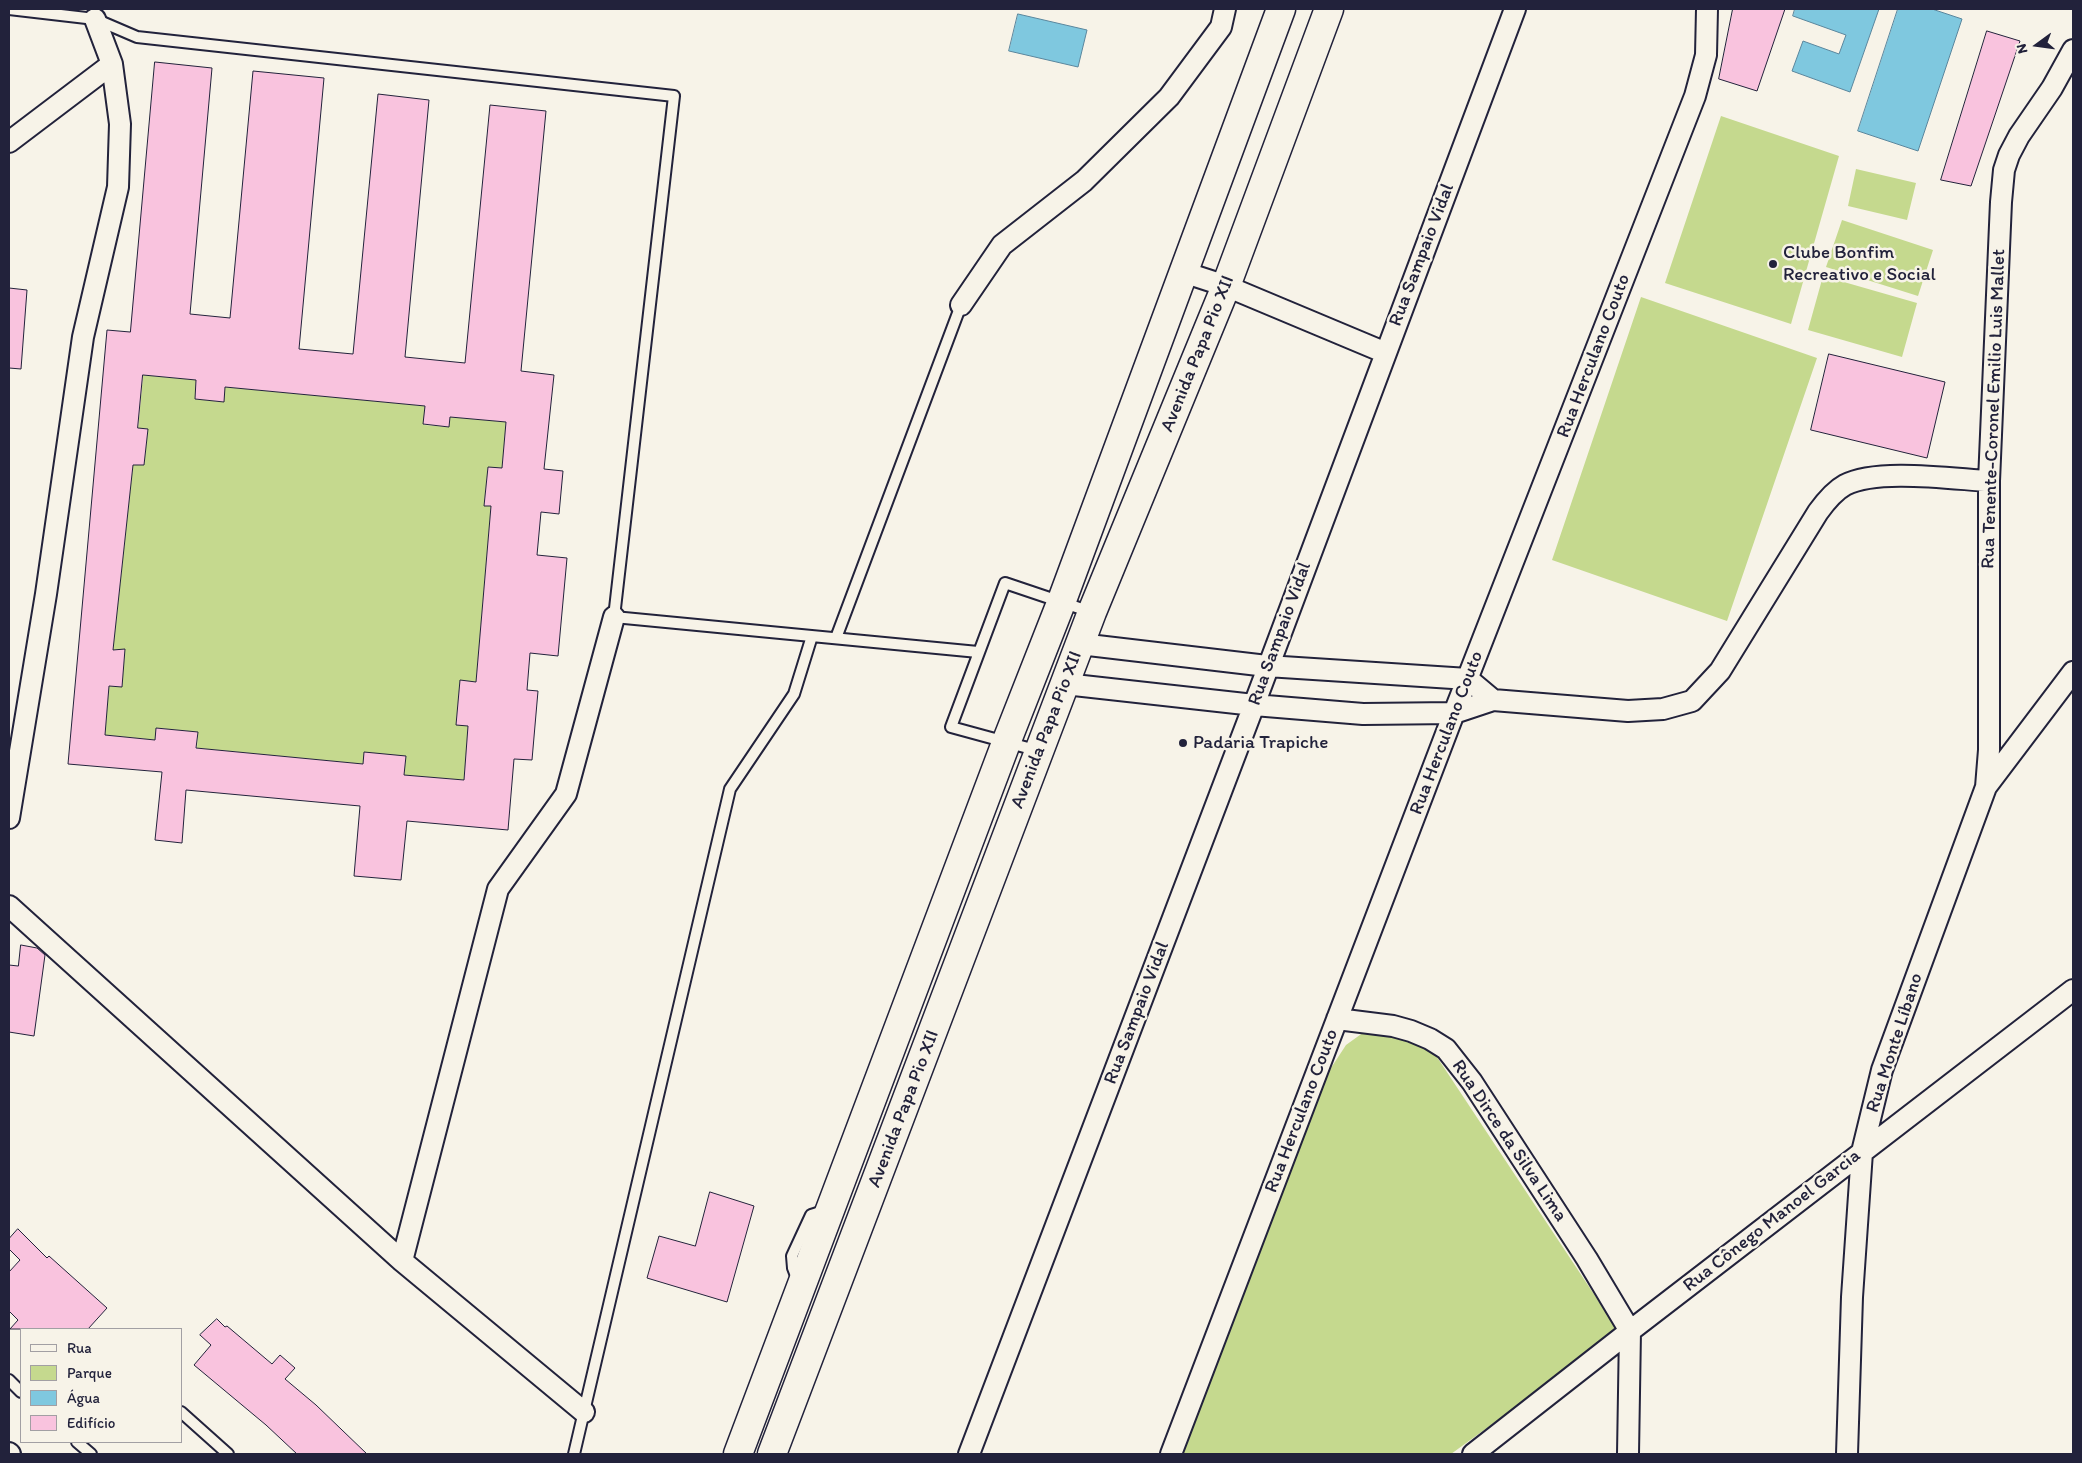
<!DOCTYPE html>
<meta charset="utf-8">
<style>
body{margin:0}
#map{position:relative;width:2082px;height:1463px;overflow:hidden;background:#f7f3e8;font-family:Itim,sans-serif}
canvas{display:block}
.frame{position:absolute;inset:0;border:10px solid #22223b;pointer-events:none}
.legend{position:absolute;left:20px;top:1328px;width:162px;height:115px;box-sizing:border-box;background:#f7f3e8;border:1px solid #a29fa3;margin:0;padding:6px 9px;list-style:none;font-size:15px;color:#22223b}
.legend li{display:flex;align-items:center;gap:10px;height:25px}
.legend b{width:25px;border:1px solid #a29fa3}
.north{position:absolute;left:2012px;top:20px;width:50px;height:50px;-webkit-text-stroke:4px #f7f3e8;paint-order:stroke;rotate:256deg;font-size:14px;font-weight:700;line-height:20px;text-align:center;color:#22223b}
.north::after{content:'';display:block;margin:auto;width:18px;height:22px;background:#22223b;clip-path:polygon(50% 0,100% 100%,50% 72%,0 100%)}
</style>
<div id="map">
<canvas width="2082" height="1463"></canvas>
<div class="frame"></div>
<ul class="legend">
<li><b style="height:6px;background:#f7f3e8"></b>Rua</li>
<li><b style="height:14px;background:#c5d98e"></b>Parque</li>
<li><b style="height:14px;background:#7fc8df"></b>Água</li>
<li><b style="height:14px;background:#f9c3de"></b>Edifício</li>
</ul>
<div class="north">N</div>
</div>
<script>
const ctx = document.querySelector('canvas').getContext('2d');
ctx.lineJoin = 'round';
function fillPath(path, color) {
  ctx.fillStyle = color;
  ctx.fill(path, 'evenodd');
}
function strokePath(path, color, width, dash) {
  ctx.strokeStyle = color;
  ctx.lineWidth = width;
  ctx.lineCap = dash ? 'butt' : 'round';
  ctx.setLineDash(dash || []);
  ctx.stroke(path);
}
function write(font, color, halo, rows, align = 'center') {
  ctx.font = font + ' Itim,sans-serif';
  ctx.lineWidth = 5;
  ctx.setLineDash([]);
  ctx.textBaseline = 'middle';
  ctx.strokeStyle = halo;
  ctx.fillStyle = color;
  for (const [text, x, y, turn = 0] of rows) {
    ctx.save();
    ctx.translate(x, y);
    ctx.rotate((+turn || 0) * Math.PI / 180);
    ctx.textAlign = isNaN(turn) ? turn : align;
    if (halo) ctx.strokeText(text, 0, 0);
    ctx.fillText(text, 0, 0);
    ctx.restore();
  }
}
fillPath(new Path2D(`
 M1721,116L1839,156L1791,324L1665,283Z
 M1856,169L1916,183L1907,220L1848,206Z
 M1842,220L1933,250L1918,296L1826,267Z
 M1823,276L1917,303L1902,357L1808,330Z
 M1641,297L1817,358L1727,621L1552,560Z
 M143,375L196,380L195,399L223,402L225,387L425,406L424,425L449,427L450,417L506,422L502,468L488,467L484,505L491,506L476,682L460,681L456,724L468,726L464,780L404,775L406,756L363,764L197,748L198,732L157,728L155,740L105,735L109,686L122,687L125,650H113L133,465H144L148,429L138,428Z
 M1364,1032L1427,1042L1619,1332L1451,1454H1181L1329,1071L1346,1045Z`), '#c5d98e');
const water = new Path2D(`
 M1795,9H1879L1850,92L1792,71L1803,41L1839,54L1846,35L1793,16Z
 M1898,9H1932L1962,19L1918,151L1858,131Z
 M1018,14L1087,30L1078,67L1009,51Z`);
fillPath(water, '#7fc8df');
strokePath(water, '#5a869d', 1);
const building = new Path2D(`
 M1733,9H1785L1757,91L1719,79Z
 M1987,31L2020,41L1971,186L1941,180Z
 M155,62L212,68L190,314L230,318L253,71L324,78L299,349L353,354L378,94L429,100L405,357L465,363L490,105L546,111L521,371L554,375L544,469L563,471L559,514L541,512L537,555L567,558L558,656L530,653L527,690L538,691L532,760L514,759L508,830L407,821L401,880L354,876L360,806L186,790L182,843L155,840L162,772L68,764L107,330L130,332ZM143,375L196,380L195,399L224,402L225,387L425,406L423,424L449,427L450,417L506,422L502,468L488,467L484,506H491L476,682L460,680L456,725L468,726L464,780L404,775L406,756L364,752L363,764L196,748L198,732L156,728L155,740L105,735L109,686L122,687L125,649L113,650L133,465H144L148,429L138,428Z
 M9,288L27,290L21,369L9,368Z
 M1829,354L1945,382L1927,458L1811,430Z
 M21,945L37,948L45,955L34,1036L9,1032V965L18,966Z
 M710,1192L754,1206L727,1302L647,1278L659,1236L695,1246Z
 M18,1229L47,1258L49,1256L107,1308L88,1329H10L18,1320L9,1311V1272L20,1260L9,1249V1239Z
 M217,1319L225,1327L227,1326L272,1364L280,1355L295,1368L285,1379L316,1405L367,1454H297L266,1425L194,1365L211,1345L200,1335Z`);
fillPath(building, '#f9c3de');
strokePath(building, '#22223b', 1);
const lane = new Path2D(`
 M9,9L95,19L137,37L674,96L614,617L978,652
 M836,638L961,305
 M1039,751L951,727L1005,583L1091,612
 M798,1281L793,1268L792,1256L811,1215L827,1210
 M9,1380L21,1392
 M181,1412L228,1454
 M77,1442L91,1454
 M574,1454L730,789L794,694L812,636`);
const street = new Path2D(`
 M9,142L112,64
 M1183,272L1226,286L1386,353
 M961,305L1002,245L1084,181L1169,97L1221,27L1225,9
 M1080,644L1267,666L1468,679L1493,700
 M1065,684L1254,705L1363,714L1454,713L1493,700L1628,711L1663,709L1692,701L1720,671L1818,512C1826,501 1834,491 1845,485C1877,468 1953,479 1989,481
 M1986,787L1989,750V481L2001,202L2004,170L2009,155L2019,136L2052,88L2073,50
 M9,818L46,594L83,337L118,187L120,124L112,64L95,19
 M9,906L402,1261L584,1412
 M1337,1019L1393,1026L1411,1031L1430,1039L1446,1049L1472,1082L1587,1259L1630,1331L1628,1454
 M402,1261L498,889L566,794L614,617
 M9,1453L10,1454
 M969,1454L1254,705L1515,9
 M1171,1454L1454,713L1695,96L1706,55L1707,9
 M1473,1454L1630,1331L2073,990
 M1847,1454L1852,1297L1862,1152L1882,1070L1986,787L2073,672`);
const secondary = new Path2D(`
 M738,1454L1006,743L1061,603L1281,9
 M772,1454L1092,612L1226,286L1329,9`);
strokePath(lane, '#22223b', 14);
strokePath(street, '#22223b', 24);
strokePath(secondary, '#22223b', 31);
strokePath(lane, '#f7f3e8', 10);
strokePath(street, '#f7f3e8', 20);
strokePath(secondary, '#f7f3e8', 28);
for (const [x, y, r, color] of [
 [1773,264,5,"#22223b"],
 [1183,743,5,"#22223b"]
]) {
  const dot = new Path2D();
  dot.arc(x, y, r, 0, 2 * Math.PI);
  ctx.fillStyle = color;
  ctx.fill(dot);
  strokePath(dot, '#f7f3e8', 2);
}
write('19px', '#22223b', '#f7f3e8', [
 ["Clube Bonfim",1783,253],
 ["Recreativo e Social",1783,275],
 ["Padaria Trapiche",1193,743]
], 'left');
write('19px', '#22223b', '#f7f3e8', [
 ["Rua Sampaio Vidal",1422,255,-69],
 ["Avenida Papa Pio XII",1198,354,-68],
 ["Rua Herculano Couto",1594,356,-69],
 ["Rua Tenente-Coronel Emilio Luis Mallet",1994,409,-88],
 ["Rua Sampaio Vidal",1280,634,-70],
 ["Avenida Papa Pio XII",1047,730,-69],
 ["Rua Herculano Couto",1447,733,-69],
 ["Rua Sampaio Vidal",1137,1013,-69],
 ["Rua Monte Líbano",1895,1043,-72],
 ["Avenida Papa Pio XII",904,1109,-69],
 ["Rua Herculano Couto",1302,1111,-69],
 ["Rua Dirce da Silva Lima",1509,1141,56],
 ["Rua Cônego Manoel Garcia",1772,1221,-38]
]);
</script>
